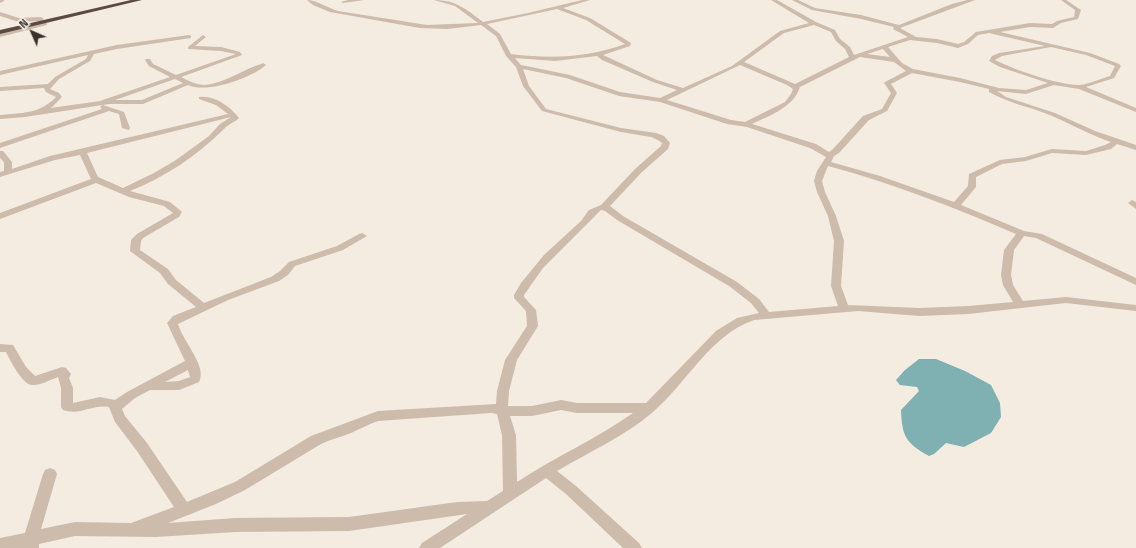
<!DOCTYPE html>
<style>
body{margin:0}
#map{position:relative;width:1136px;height:548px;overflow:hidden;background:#f4ebe1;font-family:"Titillium Web",sans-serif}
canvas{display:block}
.north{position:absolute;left:12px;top:12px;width:40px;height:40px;-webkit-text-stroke:3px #fbf5ee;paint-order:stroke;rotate:315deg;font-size:11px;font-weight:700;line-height:16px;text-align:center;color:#3b302b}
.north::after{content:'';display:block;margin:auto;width:14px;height:18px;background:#3b302b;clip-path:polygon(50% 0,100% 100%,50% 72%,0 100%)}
</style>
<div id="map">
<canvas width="1136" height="548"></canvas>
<div class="north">N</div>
</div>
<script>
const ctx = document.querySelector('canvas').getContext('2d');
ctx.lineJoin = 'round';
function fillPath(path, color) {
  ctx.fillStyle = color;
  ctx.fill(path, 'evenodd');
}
fillPath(new Path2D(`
 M919,359H936L965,371L991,385L1000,403L1001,417L991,433L964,447L946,443L934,454L929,456C906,443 902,437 901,410L919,391L917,387L900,385L896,380L905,370Z`), '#7fb0b2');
fillPath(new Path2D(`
 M0,0H4V1L0,3Z
 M307,0C316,0 328,8 338,11L427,25L478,23L455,6L434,0C456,0 466,9 483,22L528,13L582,0H590L563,8L590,18L631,43L630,46L603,55L657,80L683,88L732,66L780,31L809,23L771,0H777L816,22L835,30L840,39L850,47L854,55L908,37L893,29L894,27L861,19L812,10L792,0H798L815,8L861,15L899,25L952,4L967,0H975L900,28L916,37L937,39L958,44L964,42L976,32L1030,23L1052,24L1057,21L1074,17L1075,10L1061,0H1066L1081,10L1078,19L1061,23L1053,28L1030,27L1000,32L1090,53L1119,64L1121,66L1114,78L1086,87L1136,108V112L1079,89L1054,85L1026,94L997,91L1006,97L1055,113L1095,131L1136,145V150L1117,144L1111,149L1086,155L1052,153L1026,161L1002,164L976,177V187L961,205L1024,231L1042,234L1136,278V285L1036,238L1024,236L1014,250L1011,275L1013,285L1023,301L1066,297L1136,305V311L1066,303L968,314L919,316L858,311L754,320C710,335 687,383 653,412C625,436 589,452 557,471L576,486L639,543L642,548H623L566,494L546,478L440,548H419L422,543L467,514L349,531L235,532L156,537L75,536L39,544V548H0V538L25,533L43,474L45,470L50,468L55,470L57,474L41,529L75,522L131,523L174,507L137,451L115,422L109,407C93,404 79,416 63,410L61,407V388L58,377C50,380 41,385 33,385C23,386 10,360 6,352H0V344L13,345L26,367L35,376L62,367L66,368L71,374L69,378L73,388V403L100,397L115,400L127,392L185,361L167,323L173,316L196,307L168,284L160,273L130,251L131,240L137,234L173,213L164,206L129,197L96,183L0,219V213L91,179L80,155L55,160L0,177V172L4,171V162L0,158V151H3L12,162V169L50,156L228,114L216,105L199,99V97C214,95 230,106 239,118C234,123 228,124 224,129C197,156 165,177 130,191L170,202L182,212L179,217L143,238L141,241L140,250L168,269L176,280L204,303L271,277L280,271L289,262L337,246L359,234L362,233L367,236L343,250L295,266L288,275L279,281L228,300L178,324C182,340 208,367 199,382L179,390H150L135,398L122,409L125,416L147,443L187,502L235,482L311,436L378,411L496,404L497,391L505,360L527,326L526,311L514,298V295L521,283L544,255L581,221L589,210L601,205L635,169L661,146L662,143L658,140L651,137L621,132L542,111L523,86L516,67L506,56L496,36L481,25L447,29L420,28L330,12L313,5ZM557,9L586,20L625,44C587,58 551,59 511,54L500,34L487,24ZM814,25L831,32L836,41L845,49L849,57L795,84L744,62L784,33ZM989,33L1045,46L999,53L992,56L989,61L1000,67L1048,83L1026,90L999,88L960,78L913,69L902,63L888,47L910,40L937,43L958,48L968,44L978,35ZM1051,47L1086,55L1115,66L1110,76C1100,79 1089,84 1080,85C1061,86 1012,69 995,60L1002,56ZM883,49L890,57L867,54ZM597,56L602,60L653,82L677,90L660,98L620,92L570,75L521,65L515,58L555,61ZM860,57L894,62L906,71L885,82L884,83L891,93L882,109L863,116L833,149L829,152L816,144L752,124C770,115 793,108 800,87ZM740,65L787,85L793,89L791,94L785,102L745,122L731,120L667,100ZM523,69L566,78L619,96L660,102L727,124L747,127L810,148L826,157L817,171L814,181L817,192L828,216L834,241L831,286L838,306L769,312L759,299L737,282L623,216L610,206L641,173L668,149L670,143L664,136L656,133L621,128L546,109L529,86ZM912,73L960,82L989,89V92C1008,103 1030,107 1050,115C1071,124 1090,135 1111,142L1105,145L1086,151L1052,149L1025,157L1000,160L969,174L968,186L954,202L880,176L831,162L834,156L839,153L869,120L887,111L897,93L891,84ZM231,117L220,124L209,136L176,160L154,173L123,188L98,177L87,153ZM828,166C893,183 955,208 1016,234L1004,250L1001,275L1003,285L1013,302L968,306L919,308L848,305L841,286L844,241L836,216L825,192L822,181ZM601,210L605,211L617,220L729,286L751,303L759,313L737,318L716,331L646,403H577L561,400L532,406H508L509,391L517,360L538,326L536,310L524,297V295L543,268ZM188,370L190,377L179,381L165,382ZM561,410L577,413H633C596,439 555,457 517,482L516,435L510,416H532ZM491,413L497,414L502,435L503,491L487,501L457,502L349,517L235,518L168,523L216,504L245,490L321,444C331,439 341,437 351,433C360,429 369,424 378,421Z
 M348,0H364L343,3L341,2Z
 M0,12L19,18L41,17L44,19L41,21L19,22L0,16Z
 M43,20L47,23V25L0,37V33L41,23L40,22Z
 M189,35L191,36V38L117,49L94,54L90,61L59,79L50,89L59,93L62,97L51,108L100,101L170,77L149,66L145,60L146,59H150L153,64L176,75L236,54L221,51L188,49V47L203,35L206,37L195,46L221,47L240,52L242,55L181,77C189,81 196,85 205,85C225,83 242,70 261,64C264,63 263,63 266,65C251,78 207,94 188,85L143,104H109L25,117L0,119V115C21,113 40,114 56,97L46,92L44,88L0,91V87L48,84L55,77L86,59L88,55L0,75V71L117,45ZM175,79L183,83L142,100H115Z
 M103,105L124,112L130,128L129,130L122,128L119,114L109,111L0,148V143L102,109L100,107Z
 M1132,200L1136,202V209L1128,203Z`), '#cdbbac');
fillPath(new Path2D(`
 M131,0H142L0,34V30Z`), '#5c4a42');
</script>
